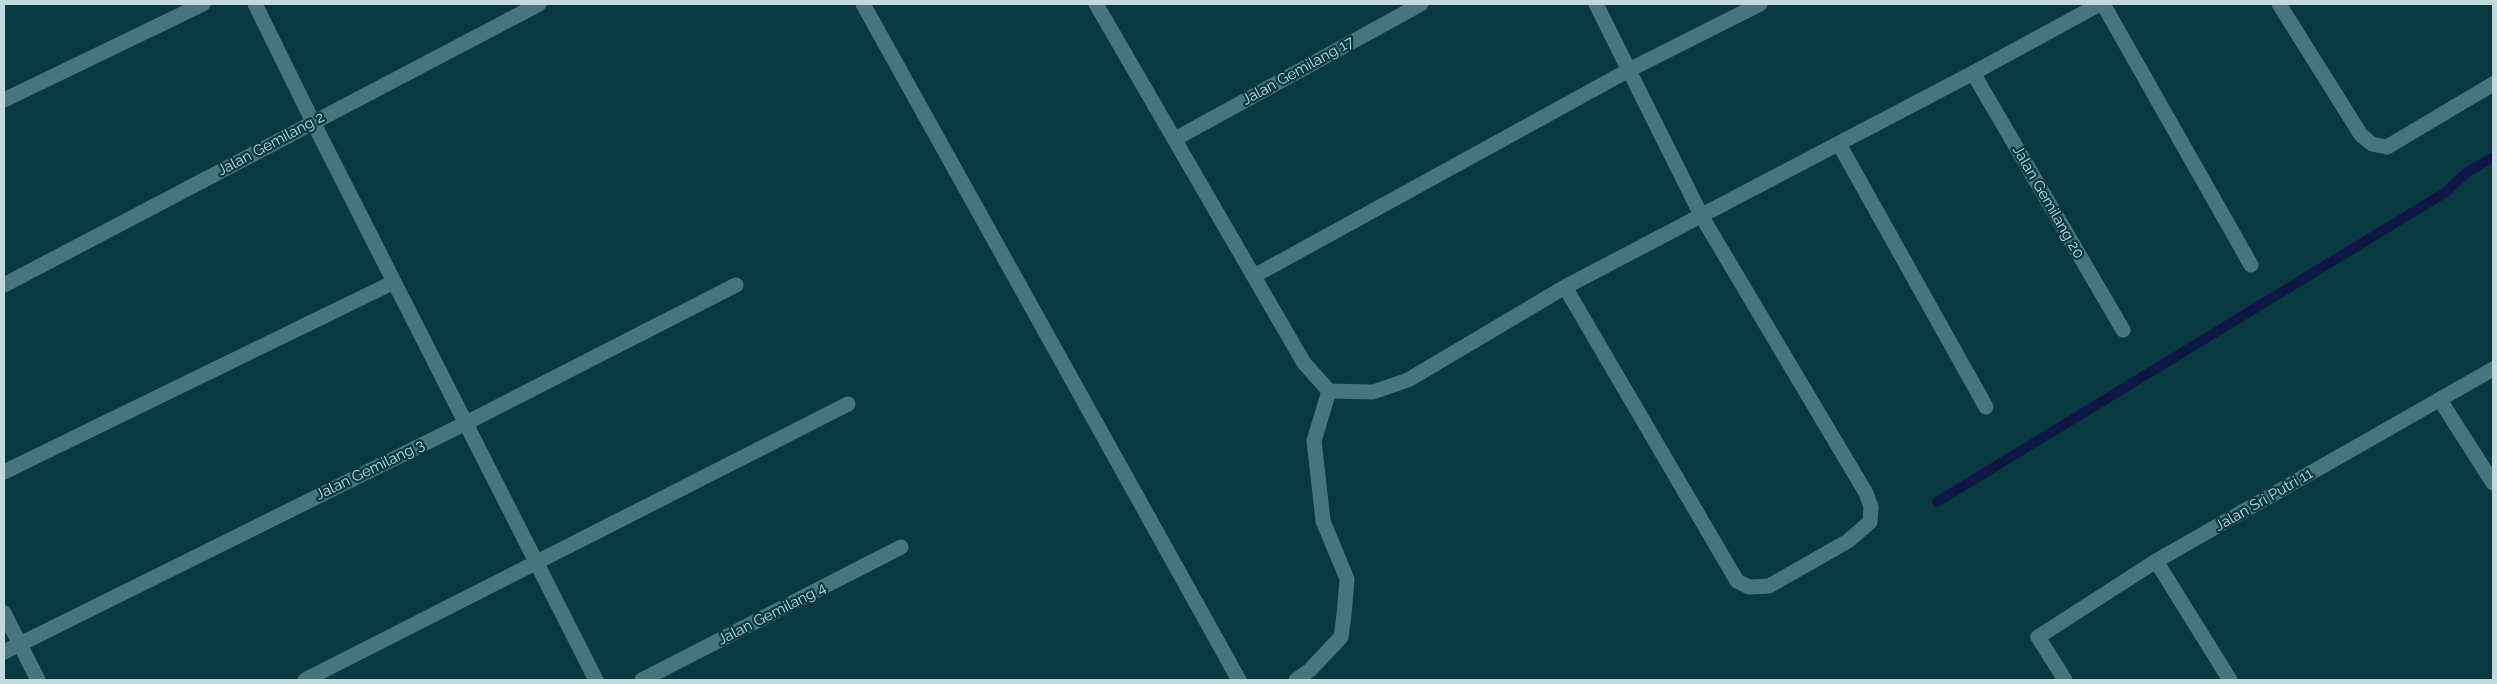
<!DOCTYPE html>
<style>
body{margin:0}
#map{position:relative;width:2497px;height:684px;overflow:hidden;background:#093940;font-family:Raleway,sans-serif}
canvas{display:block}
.frame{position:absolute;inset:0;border:5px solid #c3dadd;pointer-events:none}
</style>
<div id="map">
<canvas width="2497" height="684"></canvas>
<div class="frame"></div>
</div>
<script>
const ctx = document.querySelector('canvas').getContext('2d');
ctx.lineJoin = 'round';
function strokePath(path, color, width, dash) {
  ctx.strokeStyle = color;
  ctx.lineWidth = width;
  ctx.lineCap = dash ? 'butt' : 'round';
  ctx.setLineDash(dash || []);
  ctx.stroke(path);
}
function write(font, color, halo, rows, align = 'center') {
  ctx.font = font + ' Raleway,sans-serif';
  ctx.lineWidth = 4.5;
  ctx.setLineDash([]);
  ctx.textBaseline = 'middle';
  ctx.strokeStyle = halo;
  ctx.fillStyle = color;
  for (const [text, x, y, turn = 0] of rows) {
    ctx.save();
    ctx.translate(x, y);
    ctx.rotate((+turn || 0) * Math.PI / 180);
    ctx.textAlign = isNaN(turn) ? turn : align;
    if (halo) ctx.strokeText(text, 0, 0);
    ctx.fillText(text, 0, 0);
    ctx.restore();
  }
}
strokePath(new Path2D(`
 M1937,502L2446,192L2466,173L2493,157`), '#0e1844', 10);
strokePath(new Path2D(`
 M255,4L313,122
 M863,4L1239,680
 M1596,4L1702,217
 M2103,4L2251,265
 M4,100L203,4
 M1839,144L1986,407
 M1254,276L1629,70L1760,4
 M4,472L394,282
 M2038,637L2065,680
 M305,680L848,404
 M1296,680L1310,670L1341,637L1344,615L1347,579L1323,521L1314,441L1329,391`), '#48747b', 15);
strokePath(new Path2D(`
 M1096,4L1304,363L1329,391L1373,392L1408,380L1565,287L1973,73L2100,4
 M2279,4L2361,135L2372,144L2387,147L2493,84
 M1973,73L2123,330
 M313,122L596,680
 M1175,139L1421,4
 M4,285L539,4
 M1565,287L1737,581L1749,587L1769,586L1848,541L1870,522L1871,507L1866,493L1702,217
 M2440,400L2493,483
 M2156,561L2230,680
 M4,613L38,680
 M2038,637L2156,561L2493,369
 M4,652L466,423L736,285
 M642,680L901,547`), '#48747b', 15);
write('15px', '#c3dadd', '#093940', [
 ["Jalan Gemilang 17",1298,71,-29],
 ["Jalan Gemilang 2",271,144,-28],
 ["Jalan Gemilang 20",2048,202,60],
 ["Jalan Gemilang 3",370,470,-26],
 ["Jalan Sri Putri 11",2264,500,-30],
 ["Jalan Gemilang 4",772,614,-27]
]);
</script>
